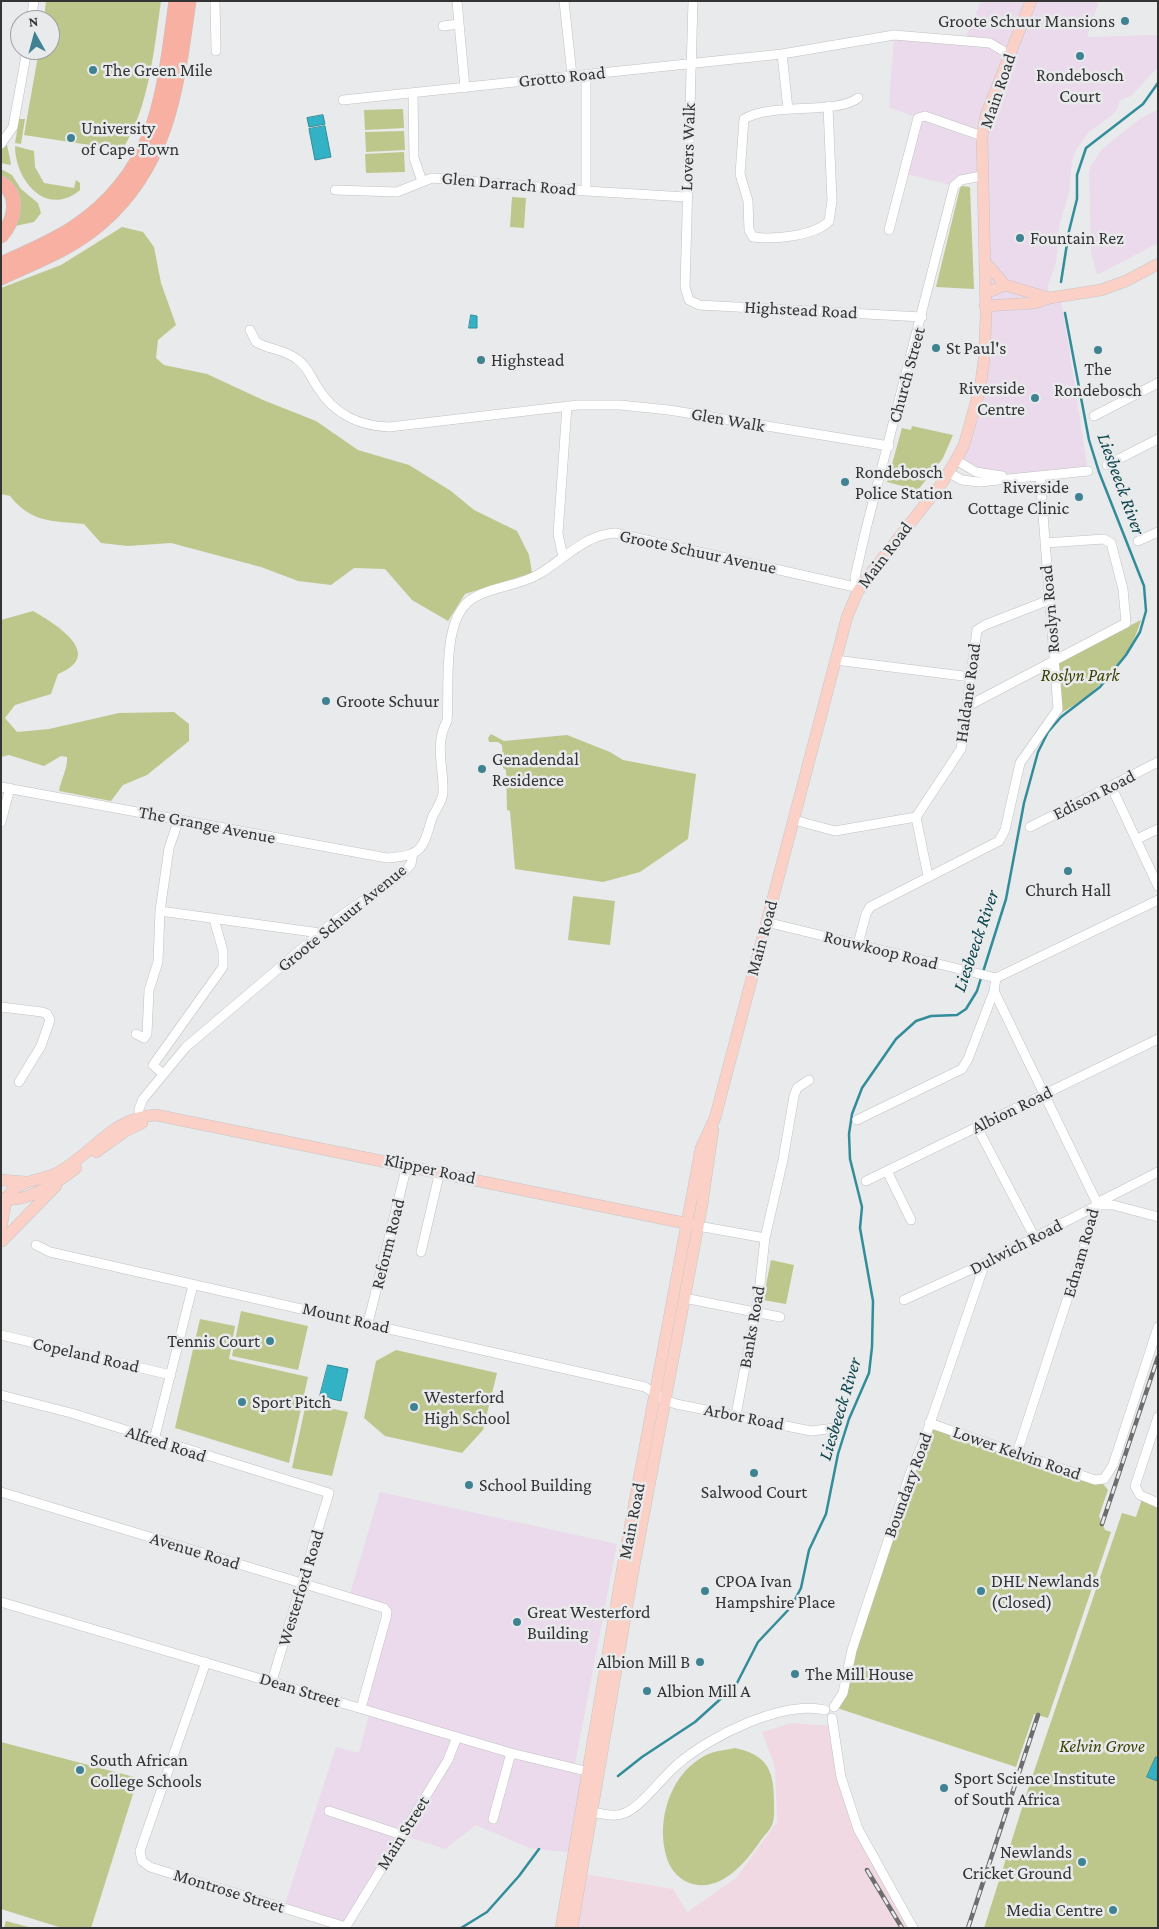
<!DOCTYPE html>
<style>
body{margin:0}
#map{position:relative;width:1159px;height:1929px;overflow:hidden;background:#e8eaec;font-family:"Crimson Pro",serif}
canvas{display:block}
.frame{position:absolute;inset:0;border:2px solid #343435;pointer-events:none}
.north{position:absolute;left:10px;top:10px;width:50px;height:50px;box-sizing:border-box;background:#e8eaec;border:1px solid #a0a1a3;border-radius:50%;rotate:353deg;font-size:14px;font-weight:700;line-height:20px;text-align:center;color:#343435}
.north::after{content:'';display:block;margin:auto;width:18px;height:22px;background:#3f8292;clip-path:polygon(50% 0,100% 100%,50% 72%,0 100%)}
</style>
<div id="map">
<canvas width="1159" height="1929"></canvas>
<div class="frame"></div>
<div class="north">N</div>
</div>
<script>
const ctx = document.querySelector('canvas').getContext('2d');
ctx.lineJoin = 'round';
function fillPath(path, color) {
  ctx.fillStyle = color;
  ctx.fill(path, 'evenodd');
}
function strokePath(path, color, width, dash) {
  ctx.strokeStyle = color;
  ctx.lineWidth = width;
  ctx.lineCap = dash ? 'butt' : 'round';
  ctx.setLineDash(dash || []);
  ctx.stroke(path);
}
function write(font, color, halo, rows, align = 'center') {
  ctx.font = font + ' "Crimson Pro",serif';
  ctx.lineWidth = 5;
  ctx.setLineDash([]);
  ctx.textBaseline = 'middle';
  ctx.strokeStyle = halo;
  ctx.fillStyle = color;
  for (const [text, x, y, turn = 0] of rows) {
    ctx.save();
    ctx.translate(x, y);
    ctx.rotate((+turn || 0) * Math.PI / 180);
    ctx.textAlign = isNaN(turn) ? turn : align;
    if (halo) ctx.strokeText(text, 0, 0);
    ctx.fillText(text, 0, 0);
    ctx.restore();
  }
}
fillPath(new Path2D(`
 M981,1H1099L1087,37L1158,35V67L1131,96L1120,100L1117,110L1112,115L1089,132L1076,150L1072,161L1069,192L1059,227L1056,263L1048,285L1049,297L1059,296L1063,311L1088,471L1026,478L990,476L956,460L983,374L981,177L954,186L903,173L918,118L889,107L894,35L964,41Z
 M1158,110V243L1097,275L1091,252L1089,172L1091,166L1102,149L1141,118Z
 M380,1492L617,1544L574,1769L588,1772L575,1853L529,1848L476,1825L445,1849L402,1835L346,1927L284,1907L336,1747L359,1753L370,1711L361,1708L387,1612L349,1597Z`), '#ebdaeb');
fillPath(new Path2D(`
 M792,1723L833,1726L858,1829L913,1928H561L572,1872L673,1889L687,1912L736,1878L777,1822L775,1767L762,1732Z`), '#f1d9e3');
fillPath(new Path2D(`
 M46,1H161C154,50 149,108 122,150L24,135L39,50H50V20H44Z
 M403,109L404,128L365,130L364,110Z
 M19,119H25L21,144L15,143Z
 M404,131L405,150L366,152L365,132Z
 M7,145L11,164L10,165L1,163V149Z
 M15,146L34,151L35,167L44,183L74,188L76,180L80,183V190C47,218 15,181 15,146Z
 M404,152L405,172L366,173L365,154Z
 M1,169L12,175L21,189L38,203L41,213L34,222L15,226L1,179Z
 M962,186L970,187L974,289L936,287L960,188Z
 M512,197L526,198L524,228L510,227Z
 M122,227L143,232L154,247L161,283L176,325L158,340L156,358L164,365L207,374L263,400L316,421L358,450L409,465L451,491L474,510L517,531L529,555L532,573L465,594L448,621L412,600L385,569L354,568L331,585L298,581L261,567L171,543L128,546L101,543L84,524C53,521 31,523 10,496L1,494V288L61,265Z
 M912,426L953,435L943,458L918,490L887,482L902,428L911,430Z
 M33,611C56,624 106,655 58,674L51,694L15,705L5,718L17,732L49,729L119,713L174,712L189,724V741L147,775L123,785L111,801L59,791C61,779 68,768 67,757L61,756L44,766L9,755L1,757V620Z
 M1141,620C1130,660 1097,693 1061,713L1058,662Z
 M491,734L504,741L567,735L610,752L623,760L696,774L688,839L640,872L603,882L515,869L510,811L507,810L506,770L503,768L502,745L498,742H489L488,738Z
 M573,896L615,901L610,945L568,940Z
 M771,1260L794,1265L786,1304L763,1300Z
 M241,1311L308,1326L298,1370L232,1356Z
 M200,1319L235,1326L229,1359L308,1377L289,1463L175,1428Z
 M396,1350L497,1373L483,1430L462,1453L385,1436L364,1418L376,1361Z
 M306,1403L348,1412L332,1476L292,1468Z
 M929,1423L1100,1480L1108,1490L1099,1516L1105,1530L1111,1532L1048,1718L1034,1714L1016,1767L834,1707L848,1677Z
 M1142,1499L1158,1506V1928H984L1029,1786L1122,1513L1136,1517Z
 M1,1742L138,1778L91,1928H62L1,1909Z
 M735,1748C768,1755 774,1771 774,1802C774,1809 775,1819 772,1825C770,1830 764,1836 761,1840C745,1864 717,1897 685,1881C672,1874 666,1860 664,1846C659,1812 673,1772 706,1755C714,1751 726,1750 735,1748Z
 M6,1921L32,1928H4Z`), '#bdc78c');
const water = new Path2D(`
 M323,115L325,124L309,127L307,118Z
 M325,126L331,157L315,160L309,129Z
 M471,315L477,316V328H469Z
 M328,1365L348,1369L341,1401L320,1396Z
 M1156,1757L1158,1758L1157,1781L1147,1777Z`);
fillPath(water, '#33b2c5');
strokePath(water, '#338c9a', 1);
strokePath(new Path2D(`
 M1061,282L1069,231L1077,199V175L1086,148L1143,104L1158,83
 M983,972L1006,899L1024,803L1038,752L1048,732L1061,717L1100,687L1126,655L1140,632L1146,611L1144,586L1099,472L1089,440L1065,313
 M618,1776L642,1757L695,1722L736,1685L758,1642L791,1607L801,1588L809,1550L826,1514L838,1454L849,1419L869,1373L872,1347L873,1301L860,1228L862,1207L850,1159L849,1134L852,1114L862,1088L896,1039L916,1021L931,1016L957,1015L966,1009L977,991L981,978
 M461,1928L487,1912L519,1876L539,1849`), '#338c9a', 2.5);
const minor = new Path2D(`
 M215,1L216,51
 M457,1L465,88
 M564,1L572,75
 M693,1L685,287L689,300L699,305L922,317
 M31,20L34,1
 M443,26L459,24
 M782,54L788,109
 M586,74V191
 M413,93L414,158L422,181
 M343,100L782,54L894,35L990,43L1010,55
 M828,106L832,201L829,221C816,236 772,240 753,237L749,230L748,201L740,174L744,119C772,102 836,115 858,98
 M1,144L13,127L27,50
 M335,190L397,192L432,178L586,191L686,197
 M889,230L918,118L925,116L982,136
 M250,330L256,342C269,350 285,349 298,360C308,367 311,378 318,388C334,414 360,426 389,427L578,405H620L669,410L889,446
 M1094,416L1158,383
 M956,460L976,472L1002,476
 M1107,465L1158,439
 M949,473L962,480L979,482L1088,471
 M1138,541L1158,532
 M563,557L558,534L567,406
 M857,593L855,577L866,529L954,186L961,180L981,176
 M835,660L971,677
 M968,706L1126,623L1123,589L1111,543L1104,539L1045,543
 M1111,786L1158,886
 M1,787L387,858C420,856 423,850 431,821C434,811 442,803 443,793C444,767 434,745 447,721C450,688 440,615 475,597C495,586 519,586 539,574C565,559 584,535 615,533L855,587
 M916,817L928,876
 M794,820L835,831L916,817L961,749L977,630L985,625L1049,600
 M1,822L10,788
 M1030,827L1158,762
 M1137,839L1158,829
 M160,911L320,933
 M766,922L996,978L1158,900
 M858,944L866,914L870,907L999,841L1005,830L1020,763L1058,709L1040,476
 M996,978L994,991L1098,1205L1017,1453
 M1,1007L42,1012L47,1014L50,1020L41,1046L19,1082
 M136,1034L144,1038L147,1034L149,990L158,962L160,911L169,848L179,819
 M163,1074L153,1065L223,967V951L214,919
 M857,1120L962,1069L968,1059L994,991
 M139,1124V1109L143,1099L186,1047L338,918L404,872L411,864L413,853
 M977,1127L1035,1238
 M887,1171L911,1220
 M866,1181L1158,1039
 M1097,1203L1158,1172
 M698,1226L765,1238
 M36,1245L50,1252L645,1387L665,1400L676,1404L811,1431L835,1428
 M421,1252L440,1171
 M684,1298L780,1317
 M904,1300L985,1263L1098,1205H1113L1158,1217
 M368,1323L407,1165
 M1,1335L171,1375
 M1,1395L71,1413L329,1493L272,1681
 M736,1415L759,1292L765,1238L783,1160L794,1096L797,1088L809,1080
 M1158,1417L1135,1486L1140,1495L1158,1503
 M929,1423L1095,1480L1104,1479L1113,1465L1158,1327
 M154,1440L193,1285
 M1,1492L384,1608L387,1612L386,1618L361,1708
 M1,1602L511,1753L594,1773
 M206,1662L140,1851L142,1861L150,1867L346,1927
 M834,1707L843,1693L852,1650L911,1471L925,1438L985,1263
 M832,1718L841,1777L858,1829L913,1928
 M329,1811L402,1835
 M587,1811C599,1813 614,1818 625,1813C641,1807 663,1776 678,1764C710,1736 783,1700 825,1710
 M493,1819L511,1753
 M345,1928L448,1760L457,1737`);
const major = new Path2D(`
 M985,262L1005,285
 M986,293L1005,285L1049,298
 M985,306L1035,303L1049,298L1101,290L1126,281L1158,264
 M96,1152L124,1132L142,1123
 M1,1180L26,1182
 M3,1198C24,1205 60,1181 76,1168
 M1,1227C4,1217 4,1202 10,1193C18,1181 42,1180 55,1174C92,1156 111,1117 156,1115L694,1225
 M2,1241L56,1186
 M561,1928L626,1548L701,1148L715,1118L847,617L857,593L867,578L942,483L956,460L964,445L980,388L984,360L986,316L982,136L986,115L1031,1
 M572,1928L632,1577L702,1205L713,1130`);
const highway = new Path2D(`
 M1,183C21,195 14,222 1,236
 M1,264C26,252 53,242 76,226C160,168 163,93 176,1
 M1,278C35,262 73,248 101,223C170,163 177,85 189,1`);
strokePath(minor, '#bfc1c2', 10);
strokePath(major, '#c6c6c6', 12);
strokePath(highway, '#c6c6c6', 15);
strokePath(minor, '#fff', 9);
strokePath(major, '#fad0c7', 11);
strokePath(highway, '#f7b0a2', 14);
const rail = new Path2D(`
 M1102,1524L1158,1357
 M867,1870L902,1928
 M968,1928L1038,1715`);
strokePath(rail, '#6d6d6e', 4.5);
strokePath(rail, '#e8eaec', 2.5, [8]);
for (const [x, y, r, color] of [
 [1125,21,5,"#3f8292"],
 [1080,56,5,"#3f8292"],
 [93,70,5,"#3f8292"],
 [71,138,5,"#3f8292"],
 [1020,238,5,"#3f8292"],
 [936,348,5,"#3f8292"],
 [1098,350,5,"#3f8292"],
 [481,360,5,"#3f8292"],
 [1035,398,5,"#3f8292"],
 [845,482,5,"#3f8292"],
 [1079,497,5,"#3f8292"],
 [326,701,5,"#3f8292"],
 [482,769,5,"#3f8292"],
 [1068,871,5,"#3f8292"],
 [270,1341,5,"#3f8292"],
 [242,1402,5,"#3f8292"],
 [414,1407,5,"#3f8292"],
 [754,1473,5,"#3f8292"],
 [469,1485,5,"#3f8292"],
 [705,1591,5,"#3f8292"],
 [981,1591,5,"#3f8292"],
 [517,1622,5,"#3f8292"],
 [700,1662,5,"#3f8292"],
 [795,1674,5,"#3f8292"],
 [647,1691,5,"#3f8292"],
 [80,1770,5,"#3f8292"],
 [944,1788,5,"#3f8292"],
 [1082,1862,5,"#3f8292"],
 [1113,1910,5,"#3f8292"]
]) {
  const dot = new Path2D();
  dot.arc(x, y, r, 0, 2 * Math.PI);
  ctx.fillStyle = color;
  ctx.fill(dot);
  strokePath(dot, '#e8eaec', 2);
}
write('18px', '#343435', '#e8eaec', [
 ["Groote Schuur Mansions",1115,21,"right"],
 ["The Green Mile",103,70],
 ["Rondebosch",1080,75,"center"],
 ["Court",1080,96,"center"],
 ["University",81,128],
 ["of Cape Town",81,149],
 ["Fountain Rez",1030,238],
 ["St Paul's",946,348],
 ["Highstead",491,360],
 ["The",1098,369,"center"],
 ["Rondebosch",1098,390,"center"],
 ["Riverside",1025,388,"right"],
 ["Centre",1025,409,"right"],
 ["Rondebosch",855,472],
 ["Police Station",855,493],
 ["Riverside",1069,487,"right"],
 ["Cottage Clinic",1069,508,"right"],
 ["Groote Schuur",336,701],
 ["Genadendal",492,759],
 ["Residence",492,780],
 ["Church Hall",1068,890,"center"],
 ["Tennis Court",260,1341,"right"],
 ["Westerford",424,1397],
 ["High School",424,1418],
 ["Sport Pitch",252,1402],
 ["School Building",479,1485],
 ["Salwood Court",754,1492,"center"],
 ["CPOA Ivan",715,1581],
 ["Hampshire Place",715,1602],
 ["DHL Newlands",991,1581],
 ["(Closed)",991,1602],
 ["Great Westerford",527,1612],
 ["Building",527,1633],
 ["Albion Mill B",690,1662,"right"],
 ["The Mill House",805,1674],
 ["Albion Mill A",657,1691],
 ["South African",90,1760],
 ["College Schools",90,1781],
 ["Sport Science Institute",954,1778],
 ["of South Africa",954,1799],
 ["Newlands",1072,1852,"right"],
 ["Cricket Ground",1072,1873,"right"],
 ["Media Centre",1103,1910,"right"]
], 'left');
write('18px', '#343435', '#e8eaec', [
 ["Grotto Road",562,77,-6],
 ["Main Road",998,91,-71],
 ["Lovers Walk",688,147,-88],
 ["Glen Darrach Road",509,184,5],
 ["Highstead Road",801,310,3],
 ["Church Street",907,375,-75],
 ["Glen Walk",728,420,10],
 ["Groote Schuur Avenue",698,552,12],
 ["Main Road",885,555,-53],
 ["Roslyn Road",1050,609,-95],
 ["Haldane Road",968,693,-82],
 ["Edison Road",1094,795,-27],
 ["The Grange Avenue",207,825,11],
 ["Groote Schuur Avenue",342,918,-39],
 ["Main Road",762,938,-75],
 ["Rouwkoop Road",881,950,14],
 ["Albion Road",1012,1110,-26],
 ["Klipper Road",430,1169,12],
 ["Reform Road",388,1244,-76],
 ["Dulwich Road",1016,1247,-27],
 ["Ednam Road",1081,1253,-74],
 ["Mount Road",346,1318,13],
 ["Banks Road",752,1327,-80],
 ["Copeland Road",86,1355,13],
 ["Arbor Road",744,1417,11],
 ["Alfred Road",166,1444,18],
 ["Lower Kelvin Road",1017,1453,19],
 ["Boundary Road",908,1485,-70],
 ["Main Road",632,1521,-79],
 ["Avenue Road",195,1551,17],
 ["Westerford Road",301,1588,-73],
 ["Dean Street",300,1690,17],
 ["Main Street",403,1833,-58],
 ["Montrose Street",229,1891,17]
]);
write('italic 18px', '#3a4100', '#e8eaec', [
 ["Roslyn Park",1080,675],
 ["Kelvin Grove",1102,1746]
]);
write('italic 19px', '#0b434b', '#e8eaec', [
 ["Liesbeeck River",1121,484,70],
 ["Liesbeeck River",976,941,-71],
 ["Liesbeeck River",840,1409,-73]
]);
</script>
